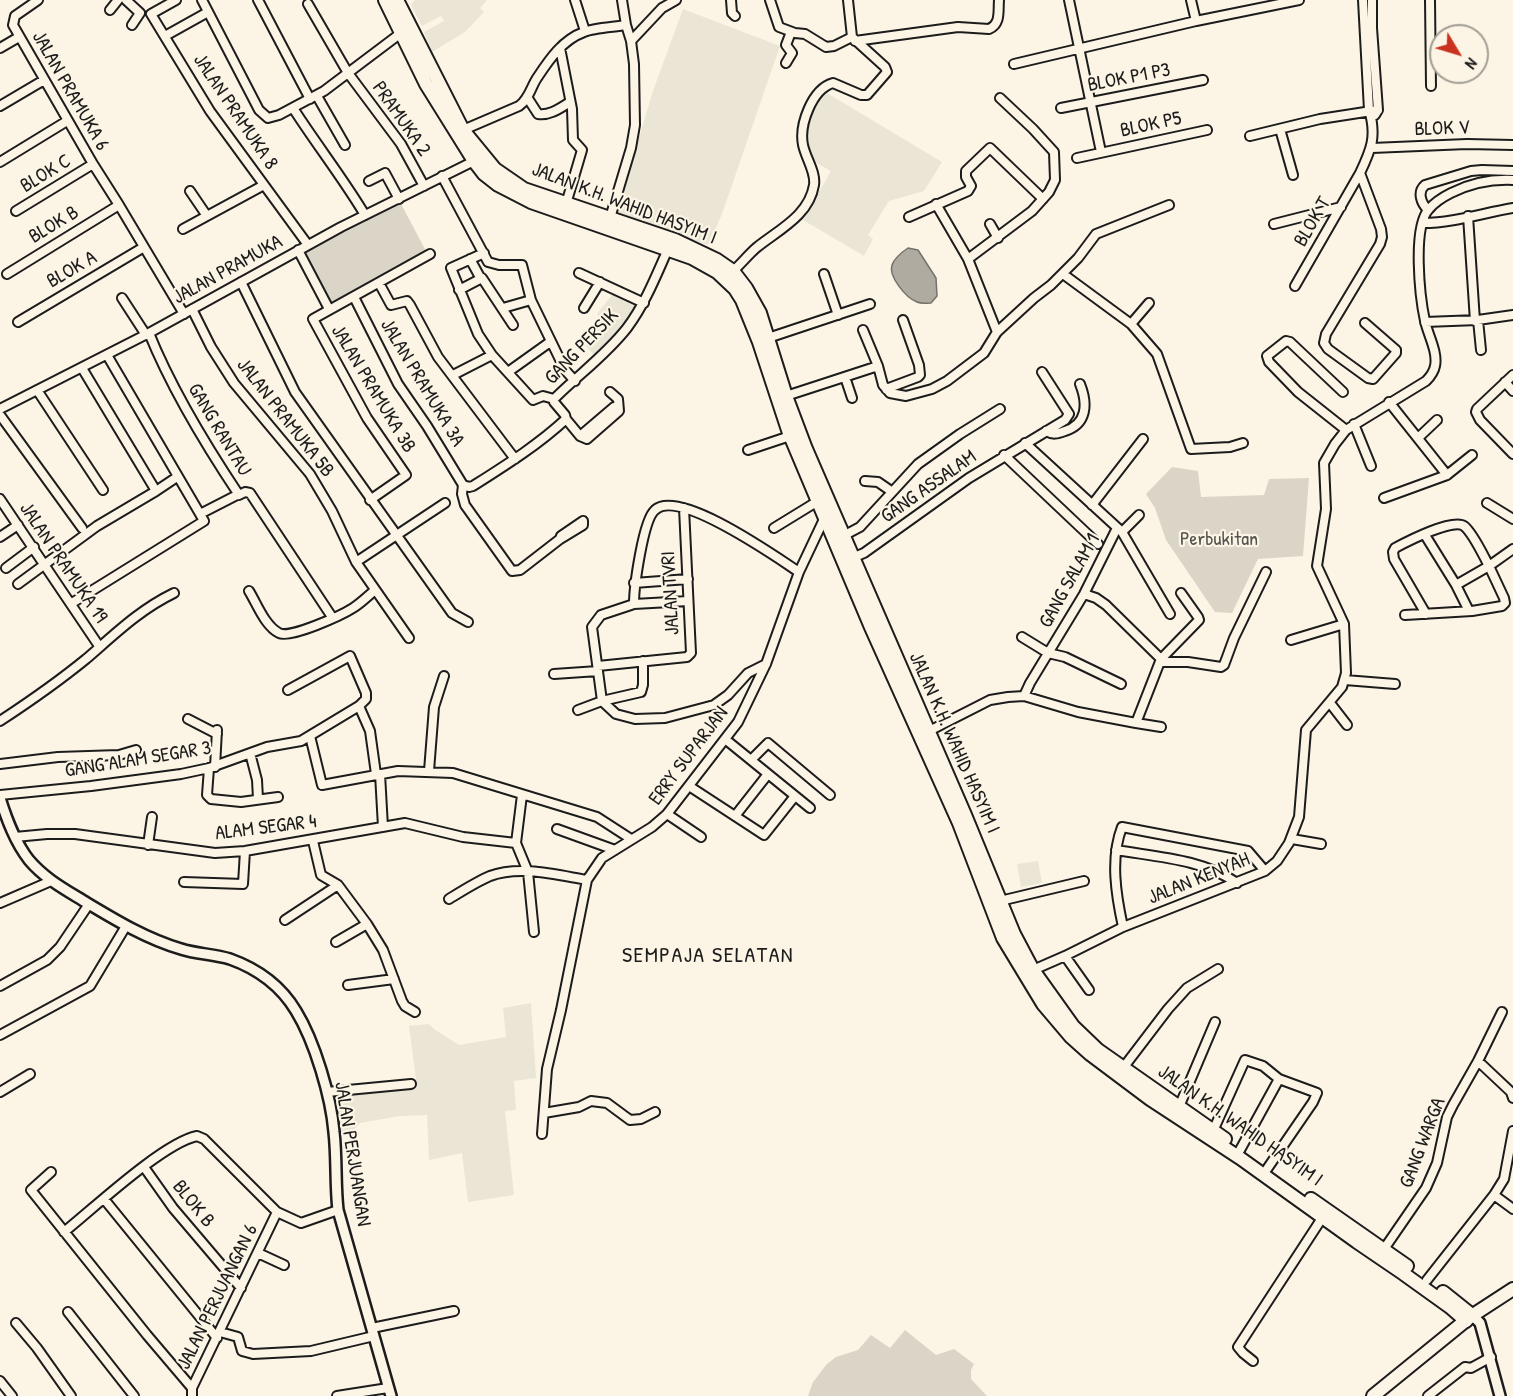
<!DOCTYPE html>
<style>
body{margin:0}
#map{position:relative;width:1513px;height:1396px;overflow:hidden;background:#fcf5e5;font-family:"Patrick Hand",sans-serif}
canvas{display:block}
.north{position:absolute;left:1429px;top:24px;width:60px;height:60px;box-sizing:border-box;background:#fcf5e5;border:2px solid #a29e95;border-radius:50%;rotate:128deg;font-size:16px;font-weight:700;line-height:24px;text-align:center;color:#1c1c1c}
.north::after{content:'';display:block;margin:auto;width:21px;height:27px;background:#c8321e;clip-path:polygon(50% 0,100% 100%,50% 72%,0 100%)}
</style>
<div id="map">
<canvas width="1513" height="1396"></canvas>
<div class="north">N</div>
</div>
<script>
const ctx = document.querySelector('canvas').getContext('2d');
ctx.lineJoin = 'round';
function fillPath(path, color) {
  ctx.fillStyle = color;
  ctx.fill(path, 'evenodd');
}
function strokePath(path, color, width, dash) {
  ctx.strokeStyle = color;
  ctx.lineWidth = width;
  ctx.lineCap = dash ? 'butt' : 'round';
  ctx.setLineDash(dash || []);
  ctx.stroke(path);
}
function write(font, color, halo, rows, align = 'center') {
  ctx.font = font + ' "Patrick Hand",sans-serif';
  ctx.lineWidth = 4.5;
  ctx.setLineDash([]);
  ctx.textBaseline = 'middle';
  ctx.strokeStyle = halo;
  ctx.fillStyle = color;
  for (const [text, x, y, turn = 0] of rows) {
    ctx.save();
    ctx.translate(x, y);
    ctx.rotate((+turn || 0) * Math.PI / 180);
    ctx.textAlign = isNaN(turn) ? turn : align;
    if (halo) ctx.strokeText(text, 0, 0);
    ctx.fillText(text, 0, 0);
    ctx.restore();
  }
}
fillPath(new Path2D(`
 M415,0H487L480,8L484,12L465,32L432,52L424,32L444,21L441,16L422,26L411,5Z
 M683,9L780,46L722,214L708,245L616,215L653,91Z
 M827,93L942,162L924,191L889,201L868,235L873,239L864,256L803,220L831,171L813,161L806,136L810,114L820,98Z
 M615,291L642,303L627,325L597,358L581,341L600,318L597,314Z
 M1038,861L1042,883L1021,887L1017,864Z
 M531,1003L536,1078L514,1081L516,1110L505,1111L514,1195L468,1202L462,1153L429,1160L427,1115L400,1116L360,1123L349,1135L336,1137L328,1088L416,1079L409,1026L429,1024L434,1029L459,1045L506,1037L503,1008Z`), '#ebe5d6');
fillPath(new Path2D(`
 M400,202L427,253L328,306L297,256Z
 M1172,467L1198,471L1201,497L1264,495L1269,479L1309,478L1303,556L1258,559L1232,613L1215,612L1166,540L1155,508L1146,494Z
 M905,1330L936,1355L954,1349L974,1364L971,1370V1379L987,1396H808L813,1382L827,1364L836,1357L858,1350L871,1335L890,1348Z`), '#dbd5c8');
const water = new Path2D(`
 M908,248L918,250L936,278L937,296L931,303C926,303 921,304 917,302C906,298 888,276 892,265C895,257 902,252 908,248Z`);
fillPath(water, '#b0aba1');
strokePath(water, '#75726c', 1.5);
const minor = new Path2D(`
 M38,0L15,16L13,25L93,164L119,205L184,314
 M126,0L140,13L132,25
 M176,0L151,14L210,111L308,245
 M202,0L259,110L268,118L279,115L324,91L401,33
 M258,0L310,99
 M575,0L585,31
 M731,0L732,13L735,16
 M770,0L779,27L795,33L805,34L826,47L834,46L852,37
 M1069,0L1101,152
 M1191,0L1196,21
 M1363,0L1369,110C1377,136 1371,150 1360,173L1381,229L1382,237L1380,244L1326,334L1324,343L1328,349L1368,378L1373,379L1396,353V350L1365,323
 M1372,0V28L1378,110L1375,115
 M1430,0L1431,86
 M308,4L348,73L401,144L424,186
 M110,10L118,0
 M165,36L208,12
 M631,41L662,8L676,0
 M855,41L958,27L989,29C1001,24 998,11 999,0
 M0,48L19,37
 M560,48L572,109L573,140L582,150L566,204
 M786,63L792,53L786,45L791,32
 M1014,64L1196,21L1299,0
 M317,96L345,145
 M527,97L538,114C550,116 560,108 570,102
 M0,106L44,80
 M293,108C316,144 343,178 365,215
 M1061,108L1203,80
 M1280,129L1293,175
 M463,130L519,106C529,99 531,87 537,78C549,60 562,40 584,32C593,28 614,27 626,25
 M1250,136L1320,119L1378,110
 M1372,148L1467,144L1513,145
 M1077,158L1207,130
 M0,162L67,121
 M442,176L488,262L499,265H522L531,300L565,370L575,381
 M369,181L385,173L399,199
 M190,191L207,216
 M936,204L968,259L997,332
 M1428,210C1421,203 1417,192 1425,185L1471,171L1482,170L1513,171
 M16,211L93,164
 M1468,216L1475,321
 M909,217L968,191L971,186L966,177V171L990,148L1043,199
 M610,218L631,148L635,125L634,64L631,41L626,25L622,0
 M1423,223C1453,223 1483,213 1513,208
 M990,224L998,238
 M1274,224L1341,207
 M183,229L264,185
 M298,250L329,309
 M484,253L451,268L478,334L492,355L533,400L543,396L554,399
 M470,259L481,279
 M968,259L1032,211L1049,192L1055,180L1054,152L1033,129L1000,98
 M733,271C741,264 748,255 756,248C778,230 809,216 814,185C816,172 806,159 803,145C799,125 812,89 833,83L861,95H867L887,72L885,67L852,37L848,0
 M579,273L644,303
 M7,274L119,205
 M824,274L838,315
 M1063,274L1131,324L1157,354L1191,449L1230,447L1243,443
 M241,282L295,392L452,613L468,622
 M379,283L391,305L407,301L410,305L438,357L515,459
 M1295,286L1360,173
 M459,290L482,278L513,325
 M354,297L398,384L427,426L463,485
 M122,298L146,335
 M503,308L531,300
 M584,308L600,282
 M192,309L211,347L234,383L310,474L332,511L356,562L409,638
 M1478,320L1481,350
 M18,322L144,247
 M1425,322L1478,320L1513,315
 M1131,324L1149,303
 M863,330L878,366
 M149,333C172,390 205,444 239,495L245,492L250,493L332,617
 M768,338L870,304
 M107,355L200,514L239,494
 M508,372L550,342
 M453,375L492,355
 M1513,375L1477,409L1476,412L1480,420L1513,454
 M845,377L852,398
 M1505,382L1513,391
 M886,389L918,377L920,375L919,365L903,320
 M37,390L103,490
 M1343,392L1290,342L1286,341L1267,356L1269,362L1298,392L1346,430
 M786,396L878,366L883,385L890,393L906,396L932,389L947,381L984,353L997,332L1034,298L1051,285L1078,258L1096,234L1169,205
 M1389,402L1447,475
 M0,409L149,333L341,227L474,161
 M0,415L82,528
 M566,419L580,436L587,439L619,411L618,399L610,392
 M1354,424L1371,466
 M1046,431C1053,435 1057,434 1065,431C1087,424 1088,404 1080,384
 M580,436L614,407H618
 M1418,438L1437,420
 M1025,443L1122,532L1170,614
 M748,450L790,436
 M1004,455L1098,544
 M865,481L878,482L891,491
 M463,485L469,487L473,486C506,465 538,445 566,419L565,415L554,402V399C578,375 606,355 627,328C645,304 656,276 668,249
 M463,485L462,494L465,505L512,571L520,570L560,539L561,536L583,521V525L560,539
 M156,491L177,477
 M1384,498L1447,475L1472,455
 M0,499L99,646
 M370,500L406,475L367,418L313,319L430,254
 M1487,503L1513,519
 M1092,505L1143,439
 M774,528L818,501
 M1122,532L1139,515
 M1425,535L1456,585L1469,611
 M843,536L860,527L918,464L960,434L1000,409
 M0,537L18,525
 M852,558L864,553L969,478L1065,420L1069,414L1042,372
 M356,562L445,503
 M6,568L34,547
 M634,583L688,579
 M18,584L97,526L156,491L82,368
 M249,591C257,604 265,626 279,633C290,639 342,615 353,608C361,603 368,596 375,590
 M72,603L204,521L200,514
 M634,604L688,601
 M1426,614L1394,559L1393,552L1395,548C1408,541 1453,518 1464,526C1473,533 1483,555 1489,566L1456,585
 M1405,615L1472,611L1502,606L1505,603L1504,598L1489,566L1513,549
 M1022,637L1048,653L1065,657L1121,684
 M1291,640L1344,624
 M1161,659L1199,620L1198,617L1181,593
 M1161,662H1188L1221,667L1224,665L1234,638L1266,572
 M766,664L748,673L728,695L714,705L665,718L635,719L616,714L602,701L592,627L601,615L634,604C634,587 643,520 655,510C679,488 776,557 799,572
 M598,666L687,657L691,653L684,508
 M554,674L598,671
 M1345,680L1395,684
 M1024,696L1030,683L1084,594L1117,528
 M1330,703L1347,725
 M359,706L370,731L376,774
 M578,710L602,701L641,692L643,685V661
 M188,719L217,734
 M0,721C29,702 59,681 86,659C115,634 139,610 174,593
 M1136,723L1161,727
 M929,731L990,700L1008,697L1024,696L1078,712L1136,723L1161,659L1106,605L1096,598L1084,594
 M310,736L322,785L398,771L453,773L597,817L631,839
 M725,739L810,808
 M250,753L257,780L258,799
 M752,759L768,743L830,795
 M0,764L58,757L119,755L136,750
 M215,767L217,730
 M209,768L207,795L211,799L241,802L278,797
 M429,771L434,707L444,676
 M380,774L383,827
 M689,786L764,835L795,796
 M0,795L91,786L181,774L209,768L267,747L301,741L359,706L366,699V693L350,656L288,690
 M667,814L701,837
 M735,816L768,774
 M557,829L615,850
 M15,837L47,834H75L215,853L245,851L405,823L463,837L516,843L528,872L534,932
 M1292,839L1321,844
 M313,841L321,875L338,885L367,924L383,950L402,1001L405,1006L415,1012
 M516,843L522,795
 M148,845L152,817
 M1116,850C1157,857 1202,859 1237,883
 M184,882L243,884L245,851
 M449,899C462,891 476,882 490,876C520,865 557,875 587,880
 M1000,901L1084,881
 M0,903L51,881
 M285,920L338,885
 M1123,927C1116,895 1110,858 1122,827L1248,851L1265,871
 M336,942L367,924
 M1065,956L1089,990
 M1033,970L1065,956L1123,927L1265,871L1277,861L1289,843L1299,817L1306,730L1342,687L1346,673L1344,624L1317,566L1326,509L1324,463L1335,444L1346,430L1426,381C1430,377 1434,371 1435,366C1438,352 1428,335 1425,321C1420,298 1412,227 1429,209C1435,202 1443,197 1451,193C1471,183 1491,179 1513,180
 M348,985L394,979
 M0,986L47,960L60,947L89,904
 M0,1035L90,986L126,926
 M1478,1061L1511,1092L1513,1098
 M1123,1068L1168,1009L1187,988L1218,969
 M0,1092L30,1074
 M327,1092L411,1084
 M1179,1107L1215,1022
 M544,1113L579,1107L591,1101L607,1103L630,1120L641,1119L655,1112
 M1213,1131L1245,1060L1263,1066L1279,1079L1317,1093L1313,1102L1267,1169
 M542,1134L547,1069L561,1010L587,880L602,858L652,827L667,814L738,722L766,664L799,572L825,517
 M1240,1150L1279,1079
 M144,1167L173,1208L241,1288
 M51,1172L31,1190L147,1335L192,1388
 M1494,1195L1513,1209
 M104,1199L217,1338
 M64,1232C94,1208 163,1143 197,1136L204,1139L277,1212L301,1223L338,1210
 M1384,1249L1426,1188L1437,1163L1447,1117L1453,1105L1478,1061L1502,1012
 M258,1253L284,1265
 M1427,1280L1494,1195L1504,1179L1513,1131
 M68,1312L134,1396
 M16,1323L37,1348L71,1396
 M372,1328L454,1311
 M220,1332L238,1337L242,1351L253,1354L311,1351L374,1336
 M1253,1361L1243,1353L1238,1347L1324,1215
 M0,1381L12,1396
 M192,1396V1388L277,1212
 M337,1396L388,1388
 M1428,1396L1465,1367L1471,1368L1491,1357`);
const tertiary = new Path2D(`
 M0,798C7,820 15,842 29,860C45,879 66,890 87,903C117,921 147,939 181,949C196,954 214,954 230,959C258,969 281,986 296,1011C315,1042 331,1097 334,1132C337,1158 335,1184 338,1210L391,1396
 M1473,1316L1480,1323L1500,1396`);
const primary = new Path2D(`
 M385,0L426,84L474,161L484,174L498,185L531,202L692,258L717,272L735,289L742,300L759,342L789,433L870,625L959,823L1003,938L1043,1004L1071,1037L1090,1054L1150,1099L1240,1158L1357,1242L1404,1274L1450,1307L1466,1321
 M397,0L463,130L495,169L524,189L675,240L717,260L733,271L746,288L760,313L786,396L806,449L965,815L1014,934L1033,970L1073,1026L1098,1050L1225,1139
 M1311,1199L1407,1266
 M1443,1292L1473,1316`);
const trunk = new Path2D(`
 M1373,1396L1470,1317L1513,1289`);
strokePath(minor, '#1c1c1c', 12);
strokePath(tertiary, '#1c1c1c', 14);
strokePath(primary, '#1c1c1c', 16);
strokePath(trunk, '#1c1c1c', 16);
strokePath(minor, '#fcf5e5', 8);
strokePath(tertiary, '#fcf5e5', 9);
strokePath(primary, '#fcf5e5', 12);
strokePath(trunk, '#fcf5e5', 12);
write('20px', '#1c1c1c', '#fcf5e5', [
 ["BLOK P1 P3",1129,78,-11],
 ["JALAN PRAMUKA 6",70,91,60],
 ["JALAN PRAMUKA 8",235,112,56],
 ["PRAMUKA 2",401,119,55],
 ["BLOK P5",1151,125,-12],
 ["BLOK V",1442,129,-2],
 ["BLOK C",46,174,-31],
 ["JALAN K.H. WAHID HASYIM I",624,204,21],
 ["BLOK T",1313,222,-60],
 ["BLOK B",54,225,-31],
 ["BLOK A",72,270,-30],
 ["JALAN PRAMUKA",228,270,-29],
 ["GANG PERSIK",582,347,-46],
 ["JALAN PRAMUKA 3A",422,383,59],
 ["JALAN PRAMUKA 3B",373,389,59],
 ["JALAN PRAMUKA 5B",285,418,52],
 ["GANG RANTAU",219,430,59],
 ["GANG ASSALAM",929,487,-35],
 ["JALAN PRAMUKA 19",63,563,56],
 ["GANG SALAM 1",1070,581,-61],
 ["JALAN TVRI",671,593,-93],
 ["JALAN K.H. WAHID HASYIM I",954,743,66],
 ["ERRY SUPARJAN",689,756,-53],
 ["GANG ALAM SEGAR 3",138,760,-9],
 ["ALAM SEGAR 4",266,828,-7],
 ["JALAN KENYAH",1199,879,-22],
 ["JALAN K.H. WAHID HASYIM I",1240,1126,35],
 ["GANG WARGA",1423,1143,-69],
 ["JALAN PERJUANGAN",352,1154,81],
 ["BLOK B",193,1204,51],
 ["JALAN PERJUANGAN 6",218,1297,-64]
]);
write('20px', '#555450', '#fcf5e5', [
 ["Perbukitan",1219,540]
]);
ctx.letterSpacing = '1.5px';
write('22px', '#1c1c1c', '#fcf5e5', [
 ["SEMPAJA SELATAN",708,956]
]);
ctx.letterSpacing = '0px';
</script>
